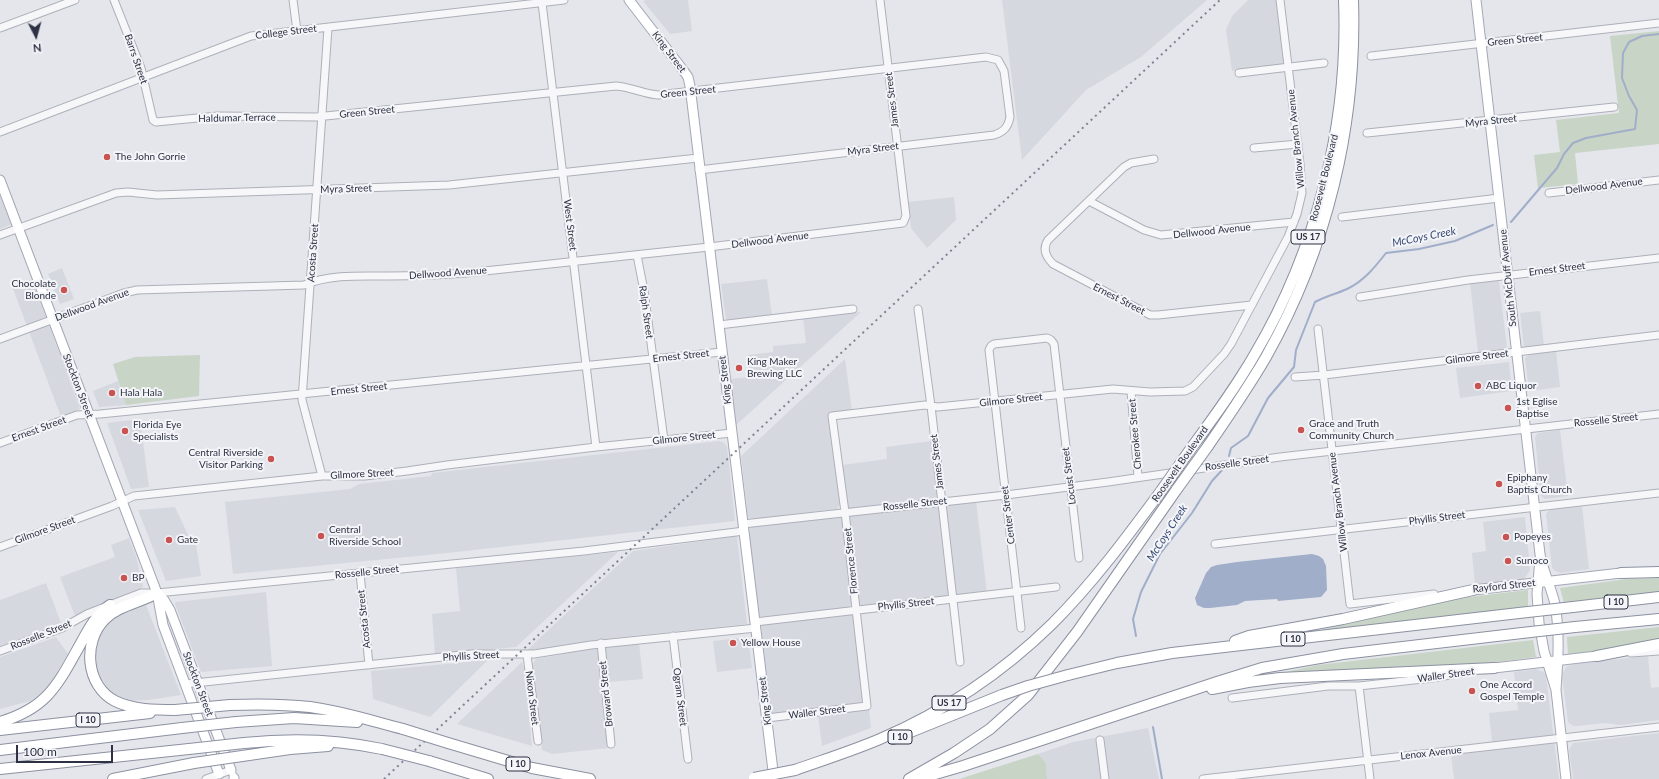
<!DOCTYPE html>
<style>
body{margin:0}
#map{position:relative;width:1659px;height:779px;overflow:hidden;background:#e4e6eb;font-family:Lato,sans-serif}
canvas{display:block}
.north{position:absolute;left:16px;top:16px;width:40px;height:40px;-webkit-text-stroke:3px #f4f5f8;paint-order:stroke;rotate:174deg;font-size:11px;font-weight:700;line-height:16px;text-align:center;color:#2c3143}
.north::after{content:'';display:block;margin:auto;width:14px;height:18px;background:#2c3143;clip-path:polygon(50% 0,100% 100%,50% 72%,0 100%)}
.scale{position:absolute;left:16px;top:745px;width:97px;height:18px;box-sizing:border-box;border:2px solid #2c3143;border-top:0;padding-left:5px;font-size:12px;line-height:14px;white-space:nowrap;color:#2c3143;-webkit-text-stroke:3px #f4f5f8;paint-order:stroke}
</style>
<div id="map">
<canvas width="1659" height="779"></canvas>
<div class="north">N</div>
<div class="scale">100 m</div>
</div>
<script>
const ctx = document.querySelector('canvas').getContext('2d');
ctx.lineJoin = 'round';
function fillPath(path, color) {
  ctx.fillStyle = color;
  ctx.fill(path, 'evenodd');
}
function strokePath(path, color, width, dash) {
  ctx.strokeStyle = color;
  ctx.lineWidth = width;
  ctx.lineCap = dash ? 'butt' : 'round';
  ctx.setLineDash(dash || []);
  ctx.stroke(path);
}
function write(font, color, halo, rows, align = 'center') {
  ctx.font = font + ' Lato,sans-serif';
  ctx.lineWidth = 4;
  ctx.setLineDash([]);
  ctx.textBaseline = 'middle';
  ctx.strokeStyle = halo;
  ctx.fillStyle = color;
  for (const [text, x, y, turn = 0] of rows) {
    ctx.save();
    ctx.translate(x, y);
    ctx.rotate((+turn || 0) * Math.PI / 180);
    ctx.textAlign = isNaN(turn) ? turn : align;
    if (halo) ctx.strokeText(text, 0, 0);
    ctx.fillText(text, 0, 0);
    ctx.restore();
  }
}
fillPath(new Path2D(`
 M646,0H688L692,31L670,34L643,1Z
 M1002,0H1207L1141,57L1086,90L1022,160Z
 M1248,0H1277L1284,65L1232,71L1226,30L1232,16Z
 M0,195L12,224L0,229Z
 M954,197L956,220L927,248L911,228L908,202Z
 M62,268L74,299L60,304L48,274Z
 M32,279L80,409L61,417L12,286Z
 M767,279L772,315L734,320L726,319L721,284Z
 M1494,280L1499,282L1507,348L1504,350L1478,352L1470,283Z
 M1540,311L1544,346L1524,347L1520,313Z
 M861,312L735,426L730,379L750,377L748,355L773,352V346L806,343L803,318Z
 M1556,351L1560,387L1529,391L1525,358L1530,354Z
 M845,359L852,410L829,413L840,504L837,509L753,519L748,517L741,456Z
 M1509,362L1512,391L1460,398L1456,368Z
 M118,381L126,405L99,407L93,391Z
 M140,419L149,487L131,489L107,423Z
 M1560,430L1568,496L1545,499L1541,496L1535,437L1538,433Z
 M719,441L723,442L727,446L735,521L438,554L233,574L225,502L350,489L359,484L431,476L432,473Z
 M931,441L938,496L935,499L850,509L848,507L842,465L887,459L886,447Z
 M976,501L987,593L957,596L955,594L944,507L946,504Z
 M935,505L939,509L950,592L947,596L861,606L859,604L849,518L851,515Z
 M1582,506L1589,569L1561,573L1555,571L1552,568L1546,514L1550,509Z
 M175,507L190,539L195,538L201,576L166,581L138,510Z
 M840,517L844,520L853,603L848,608L761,617L759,615L749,531L751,527Z
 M1525,517L1530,570L1523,581L1475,585L1472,553L1486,551L1483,522Z
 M737,536L747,624L604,639L526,651L633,551Z
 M129,538L136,556L143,586L141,590L101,605L75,616L60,577L115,557L111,545Z
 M618,552L516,647L435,655L432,614L460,611L456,568Z
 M46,583L61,623L0,646V600Z
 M266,592L272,666L201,672L175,604L176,602Z
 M140,605H146L181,695L149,700L126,701L110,692L97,671L95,650L101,629L114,616Z
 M852,613L854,615L864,700L860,705L771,714L761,625L779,621Z
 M56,637L68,654L47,689L30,701L0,709V657Z
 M748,637L752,668L717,672L713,641Z
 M639,643L643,679L609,682L604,647Z
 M597,648L609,748L552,754L542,750L532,665L536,659Z
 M1648,656L1651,688L1659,687V720L1620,725L1605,723L1578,726H1573L1568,722L1562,677L1563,673L1566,667L1574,664Z
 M488,660L430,717L373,699L371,671Z
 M522,662L525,670L532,746L457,724Z
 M1536,669L1544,672L1546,676L1559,779H1454L1450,747L1492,742L1489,713L1518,710L1514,672Z
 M869,709L871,728L822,746L818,715Z
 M1148,728L1159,779H1047L1046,763L1038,754L1073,742Z
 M1659,733V779H1573L1569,750L1573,743Z`), '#d6d8e0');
fillPath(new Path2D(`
 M1659,31V144L1575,153L1578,184L1538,188L1534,155L1560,152L1556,120L1619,113L1610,36Z
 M200,355L199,396L126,405L113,364L135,357Z
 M1659,578V592L1564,603L1560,588L1627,579Z
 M1528,590V607L1304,634L1460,598Z
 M1659,627V640L1599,651L1568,655L1567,637Z
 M1533,640L1536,657L1467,666L1262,677L1318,665Z
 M1038,754L1046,763L1047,779H959Z`), '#c7d4c6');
fillPath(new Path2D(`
 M1312,554L1319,556L1323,559L1326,566L1327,590L1321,597L1278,601L1277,599L1245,601L1237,605L1210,608H1204L1197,605L1195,598L1206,573L1211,567L1217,565L1237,562Z`), '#a1aec9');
strokePath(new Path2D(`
 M1511,222L1557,168L1564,154L1573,143L1586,138L1635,129L1637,110L1629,96L1622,78L1623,53L1629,42L1642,36L1659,34
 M1229,456L1231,448L1248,436L1268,398L1294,367L1296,350L1315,302C1326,296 1336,294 1347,289C1364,281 1375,267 1386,253L1419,249L1455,241L1493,225
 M1136,636L1133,619L1141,592L1160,554L1192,513L1212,481L1224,468
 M1153,727L1162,779`), '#a1aec9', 2);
const minor = new Path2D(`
 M114,0L141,68L153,120L156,122L218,116L316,117L616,86C631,87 644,94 658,95L986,57L998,60L1004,71L1010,117C1008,127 1004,132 994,135L699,170
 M293,0L297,31
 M542,3L596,447
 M0,28L75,0
 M1371,56L1659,23
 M1239,73L1324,63
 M0,132L251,36L564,0
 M1367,133L1614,107
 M1254,148L1298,144
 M1154,159L1131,163L1124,167L1048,240C1042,249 1046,257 1053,264L1150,315H1158L1252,305
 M1549,193L1659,180
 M1089,201L1144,230L1161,235L1294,222
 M1342,217L1499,198
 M0,235L116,193L128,192L157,195L449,185L698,158
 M637,255L644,291L664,440
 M1360,297L1468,280L1659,258
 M918,309L931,406L960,662
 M719,325L853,309
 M1318,329L1350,604L1434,594
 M0,339L124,293L137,290L304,285C331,274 361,276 389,276C415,276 441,275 466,273L709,247L903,223L906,216L880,0
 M1295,377L1324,375L1659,335
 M1131,391L1138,477
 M0,443L77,415L100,414L722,352
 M322,476L302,400L328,28
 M743,524L1006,495L1108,482L1280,457L1659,414
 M1215,544L1659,493
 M0,547L112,506L134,496L322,476H365L407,471L447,465L596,447L732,433
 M360,573L369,665
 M755,622L1056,587
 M1021,628L989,350L991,346L994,344L1047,338L1051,340L1054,344L1079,558
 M673,636L688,759
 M601,643L611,744
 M0,651L62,628L87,614L115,603L141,593H157L584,551L744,531
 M1631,653L1659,651
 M527,655L538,741
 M185,684L471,654H534L591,645L756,628
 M1359,686L1370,779
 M1232,698L1328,686H1359L1432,678L1462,673
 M767,718L867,706L845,512L832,416L925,405L938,407L1113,389L1150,392L1185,391L1193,387L1224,354L1231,344L1288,237L1297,214L1302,193L1300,164L1280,0
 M1100,740L1105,779
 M206,779L231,770L232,773
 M1203,779L1659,727`);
const major = new Path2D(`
 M629,0L683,70L688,77L690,86L774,779
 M1476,0L1540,554C1543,571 1551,587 1555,604C1560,633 1558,661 1556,690
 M0,180L157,593L163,625L219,774
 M1540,559L1537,594L1539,623L1544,651L1556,690L1566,779
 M1473,590L1621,573
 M157,593L164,600L170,610L231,770
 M1494,668L1597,656
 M234,778V779`);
const highway = new Path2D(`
 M1208,446C1228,417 1248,388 1266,357C1327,249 1357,125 1353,0
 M1192,447C1214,417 1236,387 1255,354C1317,249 1349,123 1344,0
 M1621,573L1659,572
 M157,593C140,603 119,605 105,619C82,642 86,686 115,701C133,710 156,710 175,710
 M1573,607L1659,597
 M1575,627L1659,619
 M1235,641L1249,636L1343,619L1473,590
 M1597,656L1659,644
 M1068,675L1117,663L1172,653L1519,613
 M1212,689L1248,682L1280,678L1494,668
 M230,705C256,704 283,704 310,707C341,711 372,721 403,729
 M0,722C48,708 58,684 81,643C89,628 96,615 110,605
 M236,722L294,718L357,722
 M0,730L150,713
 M893,739L1002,695
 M244,743C291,738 336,739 382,749
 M448,743L532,768L590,779
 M0,750L182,728
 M249,755L290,749L328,746
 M429,761L488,779
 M0,769L189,749
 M795,770C823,760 852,751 880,739C943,712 1003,672 1052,624C1093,583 1127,537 1161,491
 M113,779L194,763
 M909,779L954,753L990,729L1028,695L1077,632L1177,489
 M918,779L963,766L1217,682L1262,668L1343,654L1522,633`);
strokePath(minor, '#adb0b9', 9);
strokePath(major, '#a4a8b6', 11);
strokePath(highway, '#8c91a1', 12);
strokePath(minor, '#f7f7f9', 7);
strokePath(major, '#fff', 9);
strokePath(highway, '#fff', 10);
strokePath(new Path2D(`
 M384,779L1220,0`), '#7e8394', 2, [2, 4]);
const highwayBridge = new Path2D(`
 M1177,489L1208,446
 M1161,491L1192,447
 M1519,613L1573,607
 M1522,633L1575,627
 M1002,695L1028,686L1068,675
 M175,710L230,705
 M182,728L236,722
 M403,729L448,743
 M189,749L244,743
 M382,749L429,761
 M194,763L249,755
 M754,778L795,770`);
strokePath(highwayBridge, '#8c91a1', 12, []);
strokePath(highwayBridge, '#fff', 10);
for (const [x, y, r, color] of [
 [107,157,4,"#c85351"],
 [64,290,4,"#c85351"],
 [739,368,4,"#c85351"],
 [1478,386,4,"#c85351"],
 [112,393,4,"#c85351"],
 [1508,408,4,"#c85351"],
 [1301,430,4,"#c85351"],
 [125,431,4,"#c85351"],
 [271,459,4,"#c85351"],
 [1499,484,4,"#c85351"],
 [321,536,4,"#c85351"],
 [1506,537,4,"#c85351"],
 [169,540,4,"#c85351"],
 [1508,561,4,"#c85351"],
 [124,578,4,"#c85351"],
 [733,643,4,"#c85351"],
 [1472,691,4,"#c85351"]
]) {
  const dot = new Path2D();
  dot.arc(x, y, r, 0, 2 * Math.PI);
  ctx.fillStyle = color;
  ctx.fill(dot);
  strokePath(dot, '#f4f5f8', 1.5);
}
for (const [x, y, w] of [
 [1308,237,34],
 [1616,602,24],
 [1293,639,24],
 [949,703,34],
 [88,720,24],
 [900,737,24],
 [518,764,24]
]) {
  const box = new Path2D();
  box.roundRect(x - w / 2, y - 7, w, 14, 3);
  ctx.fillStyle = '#f4f5f8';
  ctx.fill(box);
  strokePath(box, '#2c3143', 1);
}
write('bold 9px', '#2c3143', null, [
 ["US 17",1308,237],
 ["I 10",1616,602],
 ["I 10",1293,639],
 ["US 17",949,703],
 ["I 10",88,720],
 ["I 10",900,737],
 ["I 10",518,764]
]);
write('10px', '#2c3143', '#f4f5f8', [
 ["College Street",286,32,-7],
 ["Green Street",1515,40,-6],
 ["King Street",669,52,53],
 ["Barrs Street",136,59,71],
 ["Green Street",688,92,-6],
 ["James Street",892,100,-97],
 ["Green Street",367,112,-6],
 ["Haldumar Terrace",237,118,-1],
 ["Myra Street",1491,121,-6],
 ["Willow Branch Avenue",1296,139,-96],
 ["Myra Street",873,149,-7],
 ["Roosevelt Boulevard",1324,178,-76],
 ["Dellwood Avenue",1604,186,-7],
 ["Myra Street",346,189,-2],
 ["West Street",570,225,83],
 ["Dellwood Avenue",1212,231,-6],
 ["Dellwood Avenue",770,240,-7],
 ["Acosta Street",313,253,-86],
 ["Ernest Street",1557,269,-7],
 ["Dellwood Avenue",448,273,-4],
 ["South McDuff Avenue",1508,278,-96],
 ["Ernest Street",1119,299,27],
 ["Dellwood Avenue",92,305,-20],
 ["Ralph Street",646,312,82],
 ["Ernest Street",681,356,-6],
 ["Gilmore Street",1477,357,-7],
 ["King Street",725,380,-97],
 ["Stockton Street",78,386,69],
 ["Ernest Street",359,389,-6],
 ["Gilmore Street",1011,400,-6],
 ["Rosselle Street",1606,420,-6],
 ["Ernest Street",39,429,-20],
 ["Cherokee Street",1135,434,-95],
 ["Gilmore Street",684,438,-6],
 ["James Street",937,462,-97],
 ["Rosselle Street",1237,463,-8],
 ["Roosevelt Boulevard",1180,464,-55],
 ["Gilmore Street",362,474,-3],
 ["Locust Street",1069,476,-97],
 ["Willow Branch Avenue",1338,502,-97],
 ["Rosselle Street",915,504,-6],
 ["Center Street",1008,515,-97],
 ["Phyllis Street",1437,518,-7],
 ["Gilmore Street",45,530,-20],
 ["Florence Street",851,561,-96],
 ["Rosselle Street",367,572,-6],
 ["Rayford Street",1504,586,-6],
 ["Phyllis Street",906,604,-6],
 ["Acosta Street",364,619,-96],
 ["Rosselle Street",41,635,-22],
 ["Phyllis Street",471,656,-3],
 ["Waller Street",1446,675,-8],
 ["Stockton Street",198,684,69],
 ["Broward Street",606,694,-96],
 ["Ogram Street",680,697,83],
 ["Nixon Street",532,698,83],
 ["King Street",765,701,-97],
 ["Waller Street",817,712,-7],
 ["Lenox Avenue",1431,753,-6]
]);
write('10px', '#2c3143', '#f4f5f8', [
 ["The John Gorrie",115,157],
 ["Chocolate",56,284,"right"],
 ["Blonde",56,296,"right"],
 ["King Maker",747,362],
 ["Brewing LLC",747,374],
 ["ABC Liquor",1486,386],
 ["Hala Hala",120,393],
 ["1st Eglise",1516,402],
 ["Baptise",1516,414],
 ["Grace and Truth",1309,424],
 ["Community Church",1309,436],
 ["Florida Eye",133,425],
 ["Specialists",133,437],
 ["Central Riverside",263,453,"right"],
 ["Visitor Parking",263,465,"right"],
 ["Epiphany",1507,478],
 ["Baptist Church",1507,490],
 ["Central",329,530],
 ["Riverside School",329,542],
 ["Popeyes",1514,537],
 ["Gate",177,540],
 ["Sunoco",1516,561],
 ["BP",132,578],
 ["Yellow House",741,643],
 ["One Accord",1480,685],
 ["Gospel Temple",1480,697]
], 'left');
write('italic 11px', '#384975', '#f4f5f8', [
 ["McCoys Creek",1424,237,-11],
 ["McCoys Creek",1167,533,-57]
]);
</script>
